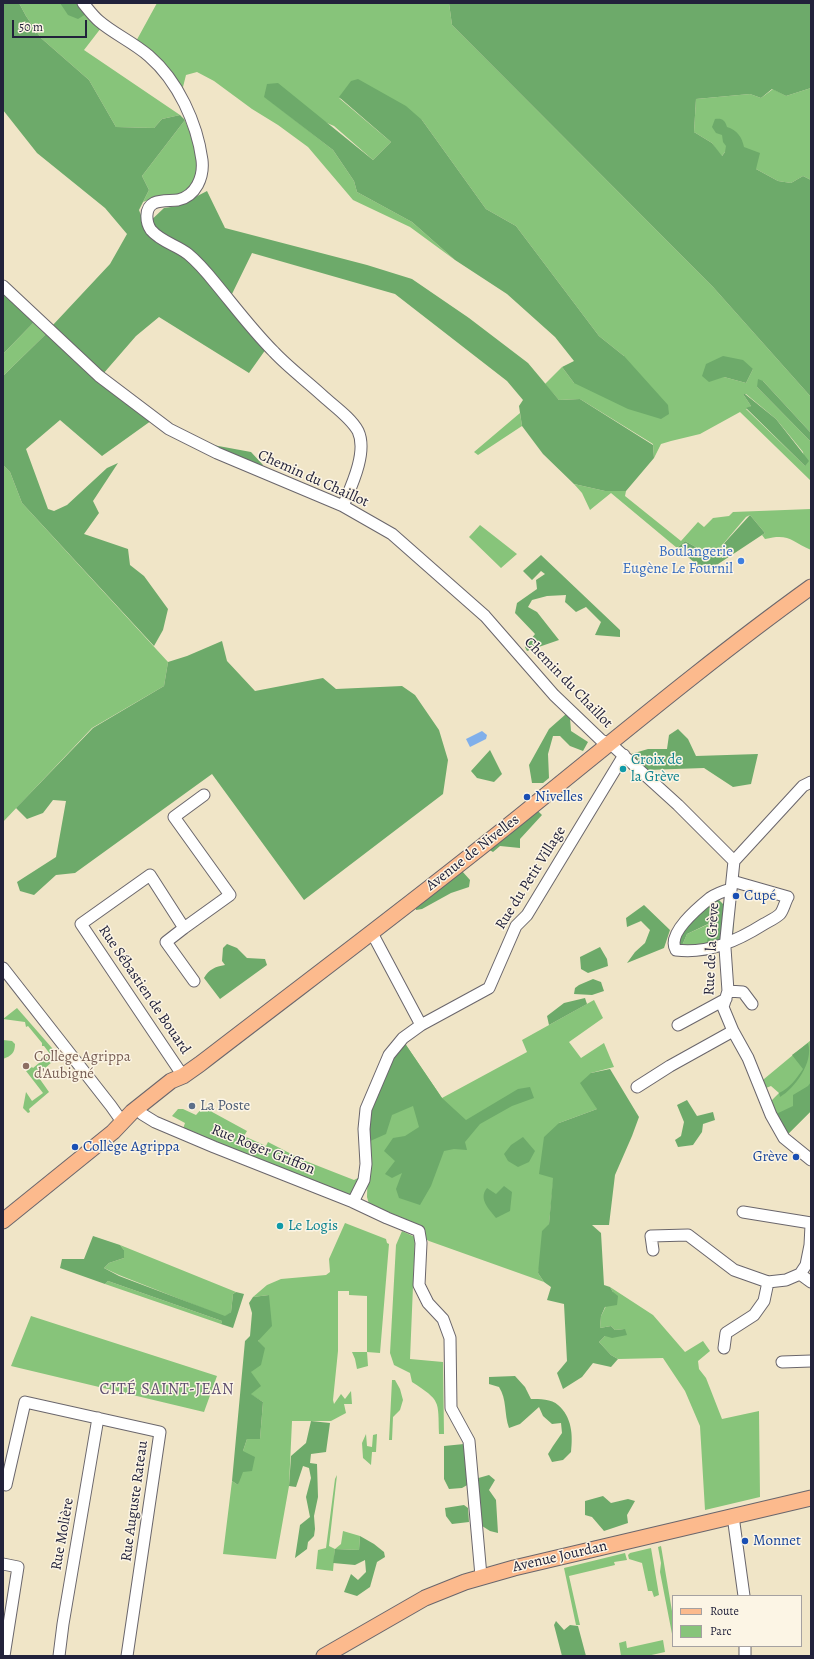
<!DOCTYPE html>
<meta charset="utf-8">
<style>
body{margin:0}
#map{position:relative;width:814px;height:1659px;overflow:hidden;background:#f0e5c7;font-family:Alegreya,serif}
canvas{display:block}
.frame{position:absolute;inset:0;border:4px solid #22223b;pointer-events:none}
.legend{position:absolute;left:672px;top:1595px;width:130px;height:52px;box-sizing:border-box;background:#fcf5e5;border:1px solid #a5a1a1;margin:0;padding:5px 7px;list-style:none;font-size:12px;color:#22223b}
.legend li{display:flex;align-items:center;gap:8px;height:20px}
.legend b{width:20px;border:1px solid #a5a1a1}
.scale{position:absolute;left:12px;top:20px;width:75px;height:18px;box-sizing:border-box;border:2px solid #22223b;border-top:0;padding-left:5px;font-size:12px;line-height:14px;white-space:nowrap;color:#22223b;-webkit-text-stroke:3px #fcf5e5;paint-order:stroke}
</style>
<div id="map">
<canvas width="814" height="1659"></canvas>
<div class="frame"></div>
<ul class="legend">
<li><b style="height:5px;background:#fcba8d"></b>Route</li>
<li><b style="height:11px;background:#87c47a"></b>Parc</li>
</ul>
<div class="scale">50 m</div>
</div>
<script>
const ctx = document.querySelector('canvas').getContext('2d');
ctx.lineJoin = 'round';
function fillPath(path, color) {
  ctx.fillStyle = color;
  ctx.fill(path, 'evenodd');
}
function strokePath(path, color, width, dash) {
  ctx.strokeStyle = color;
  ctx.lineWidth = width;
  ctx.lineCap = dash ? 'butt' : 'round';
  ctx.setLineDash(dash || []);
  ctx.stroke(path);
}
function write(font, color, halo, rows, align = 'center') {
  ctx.font = font + ' Alegreya,serif';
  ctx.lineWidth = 3;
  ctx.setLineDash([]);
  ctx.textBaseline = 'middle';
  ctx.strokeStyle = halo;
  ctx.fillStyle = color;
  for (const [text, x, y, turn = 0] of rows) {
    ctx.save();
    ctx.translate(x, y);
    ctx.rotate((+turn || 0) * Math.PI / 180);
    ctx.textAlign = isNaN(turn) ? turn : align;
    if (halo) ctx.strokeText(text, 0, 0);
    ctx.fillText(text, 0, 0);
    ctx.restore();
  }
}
fillPath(new Path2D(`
 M19,3H74L101,28L84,50L180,115L162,119L154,128L116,127L89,80L41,38L26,16Z
 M157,3H449L452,25L713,287L811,397V433L763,381L757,387L811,442V481L740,412L700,434L671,441L661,444L654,458L653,444L580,399L559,400L545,384L562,367L574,383L624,356L599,336L516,226L486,209L422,120L339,98L391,142L373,160L334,126L264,96L333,150L354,181L357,192L412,222L455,260L410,227L353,200L308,147L278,125L252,109L214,81L197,72L186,75L183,87L172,81L134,45ZM753,369L746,383L724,377ZM743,394H746L776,419L803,452L805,466L746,409L751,406Z
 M811,88V180L803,176L791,183L778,181L725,152L721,157L712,143L694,132L696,99L750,94L761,98L773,89L786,96Z
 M185,120C192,139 206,166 191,185C187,190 183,195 177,196C165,199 154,197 143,202L149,190L142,176Z
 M38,318L50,330L3,376V354Z
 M520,413L522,426L478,455L474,452Z
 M3,465L10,472L22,503L168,662L164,686L92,728L3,822Z
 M574,484L605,491H626L625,496L681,541L698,522L704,527L713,518L729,516L733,512L811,509V550C791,541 789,533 765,539L762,535L765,533L750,515L746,517L718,550L708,554L685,541L677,548L611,493L590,510L582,493Z
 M480,525L517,554L501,568L469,537Z
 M711,923L707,947L681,948L687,934Z
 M594,1000L603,1018L569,1042L581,1058L604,1043L614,1067L591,1073L597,1109L559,1123L549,1224L538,1273L544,1282L429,1241L369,1204L367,1197L369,1125L404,1042L442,1098L527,1052L522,1040Z
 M17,1008L59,1056L37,1075L49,1092L29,1109L30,1112L28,1113L23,1108L26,1092L32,1101L43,1093L26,1071L32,1067L33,1068L50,1054L44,1046H42V1043L28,1026L26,1027L25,1022L3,1019Z
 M3,1040L12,1041L15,1044C15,1053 11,1056 3,1059Z
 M811,1040V1111L784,1138L770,1102L779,1093L771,1086L761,1090L758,1084Z
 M203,1107L247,1131L244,1136L266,1146L268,1142L303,1160L354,1180L360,1177L353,1195L347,1197L234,1152L194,1132L185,1130L183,1129L185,1123L172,1116L178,1109H183L196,1115Z
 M345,1223L386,1239L387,1243L389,1244L380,1353L367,1352L368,1366L357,1369L355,1359L352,1352H367V1296L349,1295V1291H338V1351L333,1400L334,1404L341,1394L345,1399L351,1391L352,1404H344L346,1413L331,1421H292L289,1486L276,1559L223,1554L232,1481L238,1485L243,1451L247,1439H260L263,1402L250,1394L251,1372L269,1295L253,1297L267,1285L281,1279L326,1275L330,1272L329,1259Z
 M402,1231L415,1237L410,1359L443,1362L444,1434H439C438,1400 441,1401 412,1382L410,1373L394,1365L390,1353L396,1245Z
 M120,1245L236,1292L233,1294L231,1312L225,1317L119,1275L104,1268L109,1263L124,1258V1250Z
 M108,1281L222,1321L221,1324L105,1284Z
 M610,1287L653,1315L685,1352L703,1341L710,1351L698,1361L699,1369L706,1378L722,1419L759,1411L760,1497L705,1510L700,1426L685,1391L663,1358L618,1359L611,1355L599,1342L605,1336L625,1329L615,1330L611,1326L600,1328L601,1316L613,1292Z
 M31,1316L217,1376L204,1412L11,1366Z
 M392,1380H395L400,1389L403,1400L400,1410L393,1417L392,1440H389Z
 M366,1434L367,1446L372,1447L373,1435L377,1434L376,1452H372L371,1465L363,1458L362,1443Z
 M337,1475L329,1546L335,1549L341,1544L343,1531L360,1536L359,1550L335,1549L333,1571L316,1569L318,1550L326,1548L335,1479Z
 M661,1546L673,1617V1639L660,1572L661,1563L658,1547Z
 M651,1548L659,1595L654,1597L652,1591H648L642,1563L629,1559L628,1555L630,1553Z
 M625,1553L627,1560L614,1562L615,1565L569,1576L580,1625H576L564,1568Z
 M663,1640L665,1652L647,1656H621L619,1643L626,1641L627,1648Z`), '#87c47a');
fillPath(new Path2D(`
 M3,3H19L26,16L41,38L89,80L116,127L154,128L162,119L180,115L185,120L142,176L149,190L139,210L145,226L164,208L178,206L207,191L225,228L367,265L412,279L469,318L528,363L559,400L580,399L653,445L654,458L626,491H605L574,484L543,454L522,426L519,406L523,400L507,381L395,294L252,253L231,296L266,349L249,373L159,317L136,336L103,374L52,326L110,264L127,234L105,208L37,153L3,110Z
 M60,3H79L86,14L78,19L68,15Z
 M449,3H811V88L786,96L772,89L761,98L750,94L696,99L694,132L712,143L722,156L725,152L726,146L723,142L722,135L716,133L712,127L715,119C722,118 725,120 727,127C737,130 742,137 744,147L760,153L756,169L778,181L791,183L803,176L811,180V397L713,287L452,25Z
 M358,79L406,106L422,120L486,209L516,226L599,336L624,356L668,405L669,414L661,419L628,409L574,383L562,367L574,361L555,337L507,294L455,260L412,222L357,192L354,181L333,150L264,97L267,84L278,83L373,160L391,142L339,97L351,81Z
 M3,286L38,318L3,354Z
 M50,330L155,418L102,456L60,420L26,449L48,509L54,511L67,505L107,468L118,463L93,501L99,513L84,534L128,549L130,565L144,576L168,609L163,630L154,646L22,503L10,472L3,465V376Z
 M723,356L743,360L753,369L746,383L724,377L709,382L702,376L706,364Z
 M758,379L763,381L811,433V442L757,387Z
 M743,394H745L776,419L809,461L805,466L746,408L751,406Z
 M213,445L251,452L263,465L260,467L214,449Z
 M750,515L765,533L706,572L677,548L685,541L708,554L718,550Z
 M541,555L620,630V637L595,635L601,622L586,607L576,612L565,602L566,595L547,596L532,600L528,607L537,612L559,640L527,651L525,647L535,634L515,613L517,603L537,589L536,580L545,574L541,571L532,580L523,571Z
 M222,641L227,661L255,691L323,678L336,689L402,686L415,695L439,730L448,760L443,794L304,900L212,774L75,873L56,875L34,895L20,891L17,882L56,857L66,801L53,800L43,813L27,819L16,808L93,728L164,686L168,662L187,656Z
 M566,714L570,718L571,731L588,742L583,751L570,746L560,736H553L548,754L549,778L543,783H532L529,765L549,729Z
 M678,729L688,739L696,756L758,754L751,784L733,787L704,768L646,770L631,754L648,749H667L669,735Z
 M490,750L502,774L494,782L477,778L471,771Z
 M536,809L542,815L520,839V848L500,846L493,852L486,848Z
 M462,871L470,880L469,887L451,893L422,909L416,910L415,905Z
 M715,896L734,915L733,936L706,949L710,923L687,934L681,948L678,945V930Z
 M644,905L670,930L664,948L627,963L635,952L645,943L650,930L641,921L627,927L626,918Z
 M227,944L237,948L247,958L265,959L267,965L220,999L204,978C209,969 215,967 225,965L222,961L223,948Z
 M600,947L607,959L608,966L588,973L581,969L580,957Z
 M593,979L601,982L604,991L592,995L574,994L575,988L579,985Z
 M585,998L587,1004L549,1025L547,1016L564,1003Z
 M404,1042L442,1098L466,1120L518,1089L530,1087L534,1098L512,1106L480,1124L465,1142L467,1150L454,1149L444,1151L431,1186L420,1205L399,1198L396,1189L402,1173L392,1178L385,1174L395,1161L384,1151L393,1138L405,1136L419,1127L413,1106L392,1115L386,1134L368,1142L373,1098L388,1065Z
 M808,1043C814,1062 795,1088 780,1097L779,1093C790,1088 796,1079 803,1069L792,1055Z
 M610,1069L639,1117L632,1136L615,1175L609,1225H592L601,1233L604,1285L610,1287L613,1292L618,1296L617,1305L605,1307L601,1316L600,1328L611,1326L615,1330L625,1329L627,1335L612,1338L605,1336L599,1342L611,1355L618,1359L611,1367L593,1363L582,1377L563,1389L557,1373L567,1361L564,1304L547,1300L551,1287L544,1282L538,1273L542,1231L549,1224L553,1178L539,1174L544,1137L559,1123L597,1109L580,1083L591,1073Z
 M811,1082V1111L787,1135L774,1115L793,1106V1095L808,1086Z
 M687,1100L697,1116L713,1112L715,1120L703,1124L702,1132L693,1145L678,1147L675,1140L681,1136L684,1122L677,1105Z
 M523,1137L535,1151L529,1162L518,1167L508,1161L504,1154L511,1145Z
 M504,1186L512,1192L510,1211L496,1218C489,1209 478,1199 487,1188L496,1194Z
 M93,1236L120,1245L124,1250V1258L109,1263L104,1268L119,1276L225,1316L231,1312L233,1294L236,1292L244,1294L233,1328L221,1324L222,1321L108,1281L105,1284L60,1268L62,1259H84Z
 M269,1295L272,1326L258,1341L265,1348L261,1365L251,1372L261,1386L251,1394L263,1402L260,1439H247L243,1451L255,1457L252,1471L243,1472L238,1485L232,1481L245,1341L250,1336L252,1313L249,1303L253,1297Z
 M515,1376L525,1387L531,1399C539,1399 552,1399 558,1405C572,1417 573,1435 571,1452L563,1460L552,1462L548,1454L553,1446L562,1433L561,1423L552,1424L543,1416L539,1407L520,1424L509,1428C504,1414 507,1399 499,1387L489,1384V1377Z
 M311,1421L330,1423L326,1452L311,1454L310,1463L317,1464L318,1497L314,1516L315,1529L314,1536L308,1542L307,1549L295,1558L300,1525L310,1517L306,1497L311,1478L309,1468L303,1466L296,1487L289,1486L291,1456L306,1443Z
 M464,1444L469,1484L462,1488L449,1489L444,1479V1446Z
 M489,1475L495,1480L489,1490L496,1500L498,1533L490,1531L479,1524L475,1479Z
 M603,1496L611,1503L628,1499L635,1501L627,1515L628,1523L604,1531L592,1517L585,1515V1501Z
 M464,1505L468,1508L469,1522L452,1524L446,1516L445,1508Z
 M360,1536L374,1544L384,1552L385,1557L377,1562L370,1587L357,1596L344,1592L351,1574L358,1580L366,1572L365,1560L355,1565L333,1563L335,1549L359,1550Z
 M556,1621L564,1630L570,1625L578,1626L586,1656H562L554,1625Z`), '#6daa6a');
fillPath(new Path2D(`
 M482,731L487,735L486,739L470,747L466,739Z`), '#80afea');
const minor = new Path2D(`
 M83,3C88,9 93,16 99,21C114,34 133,42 149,56C178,81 197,123 202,160C204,177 196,196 178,200C170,201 161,200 154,203C144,208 146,223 151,230C161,242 177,245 188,254C199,263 208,274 216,284C235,307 253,331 274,352C289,368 308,382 324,397C335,407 351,418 358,431C368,452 351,487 343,506
 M3,286L99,376L169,429L217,453L343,506L392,534L485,616L554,695L601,740L613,746L678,805L734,861L725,948L728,991L723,1007L733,1031L748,1058L771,1115L784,1138L811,1160
 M734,861L803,786L811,782
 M731,889C724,891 716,894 710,898C699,907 666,934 676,950C708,954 737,941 764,924C769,921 776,918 780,914C783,911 785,902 788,897L732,881
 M184,928L166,942L194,981
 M372,933L421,1025
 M3,968L111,1106L123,1123
 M728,991L743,992L752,1004
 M678,1025L726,999
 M183,1076L81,924L150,875L184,928L230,895L174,817L204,795
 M637,1087L670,1066L733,1031
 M142,1114L155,1122L214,1147L353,1202L387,1218L419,1231L421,1243L419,1285L428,1303L443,1319L450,1338L451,1408L469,1441L481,1576
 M353,1202L364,1180L366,1164L364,1129L366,1109L389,1055L403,1038L421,1025L489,988L516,926L527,915L624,755
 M743,1212L811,1223
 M653,1250L651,1236L688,1235L734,1270L768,1282L786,1280L800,1274L806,1265L810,1245L811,1225
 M800,1274L811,1282
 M724,1348L726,1333L754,1315L764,1301L768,1282
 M782,1362L811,1361
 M3,1483L6,1485L25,1402L160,1432L127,1656
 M733,1516L744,1596
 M3,1564L18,1567L4,1656
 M59,1656L63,1624L98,1418
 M745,1656V1646`);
const major = new Path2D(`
 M3,1221L113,1132L132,1112L171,1081L183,1076L200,1064C314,976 430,890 541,799C630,727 718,654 811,587
 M324,1656L425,1598L465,1582L514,1568L811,1498`);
strokePath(minor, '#6a666c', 13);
strokePath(major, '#6a666c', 17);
strokePath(minor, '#fff', 11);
strokePath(major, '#fcba8d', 15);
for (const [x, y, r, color] of [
 [741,561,4,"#3f7fe0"],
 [623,769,4,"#0f9aa8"],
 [527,797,4,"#1a4fb4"],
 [736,896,4,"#1a4fb4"],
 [26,1066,4,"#8d6e63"],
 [192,1106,4,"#5c6f8a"],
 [75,1147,4,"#1a4fb4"],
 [796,1157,4,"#1a4fb4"],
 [280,1226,4,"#0f9aa8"],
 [745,1541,4,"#1a4fb4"]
]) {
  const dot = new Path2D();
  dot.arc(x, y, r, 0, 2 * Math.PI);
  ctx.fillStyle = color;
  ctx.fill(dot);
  strokePath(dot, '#fcf5e5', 1.5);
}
write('15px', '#22223b', '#fcf5e5', [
 ["Chemin du Chaillot",313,479,24],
 ["Chemin du Chaillot",568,683,46],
 ["Avenue de Nivelles",473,853,-38],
 ["Rue du Petit Village",531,878,-58],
 ["Rue de la Grève",712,949,-87],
 ["Rue Sébastien de Bouard",144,990,56],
 ["Rue Roger Griffon",263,1150,22],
 ["Rue Auguste Rateau",135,1501,-82],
 ["Rue Molière",63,1534,-80],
 ["Avenue Jourdan",560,1557,-13]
]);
write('15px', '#366cbe', '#fcf5e5', [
 ["Boulangerie",733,552],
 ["Eugène Le Fournil",733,569]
], 'right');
write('15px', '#0d838f', '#fcf5e5', [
 ["Croix de",631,760],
 ["la Grève",631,777],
 ["Le Logis",288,1226]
], 'left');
write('15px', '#164399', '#fcf5e5', [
 ["Nivelles",535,797],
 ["Cupé",744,896],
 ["Collège Agrippa",83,1147],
 ["Grève",788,1157,"right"],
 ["Monnet",753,1541]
], 'left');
write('15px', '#785e54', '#fcf5e5', [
 ["Collège Agrippa",34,1057],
 ["d'Aubigné",34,1074]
], 'left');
write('15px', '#4e5e75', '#fcf5e5', [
 ["La Poste",200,1106]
], 'left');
ctx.letterSpacing = '1px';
write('16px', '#5e4e6f', '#fcf5e5', [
 ["CITÉ SAINT-JEAN",167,1390]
]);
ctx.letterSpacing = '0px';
</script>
